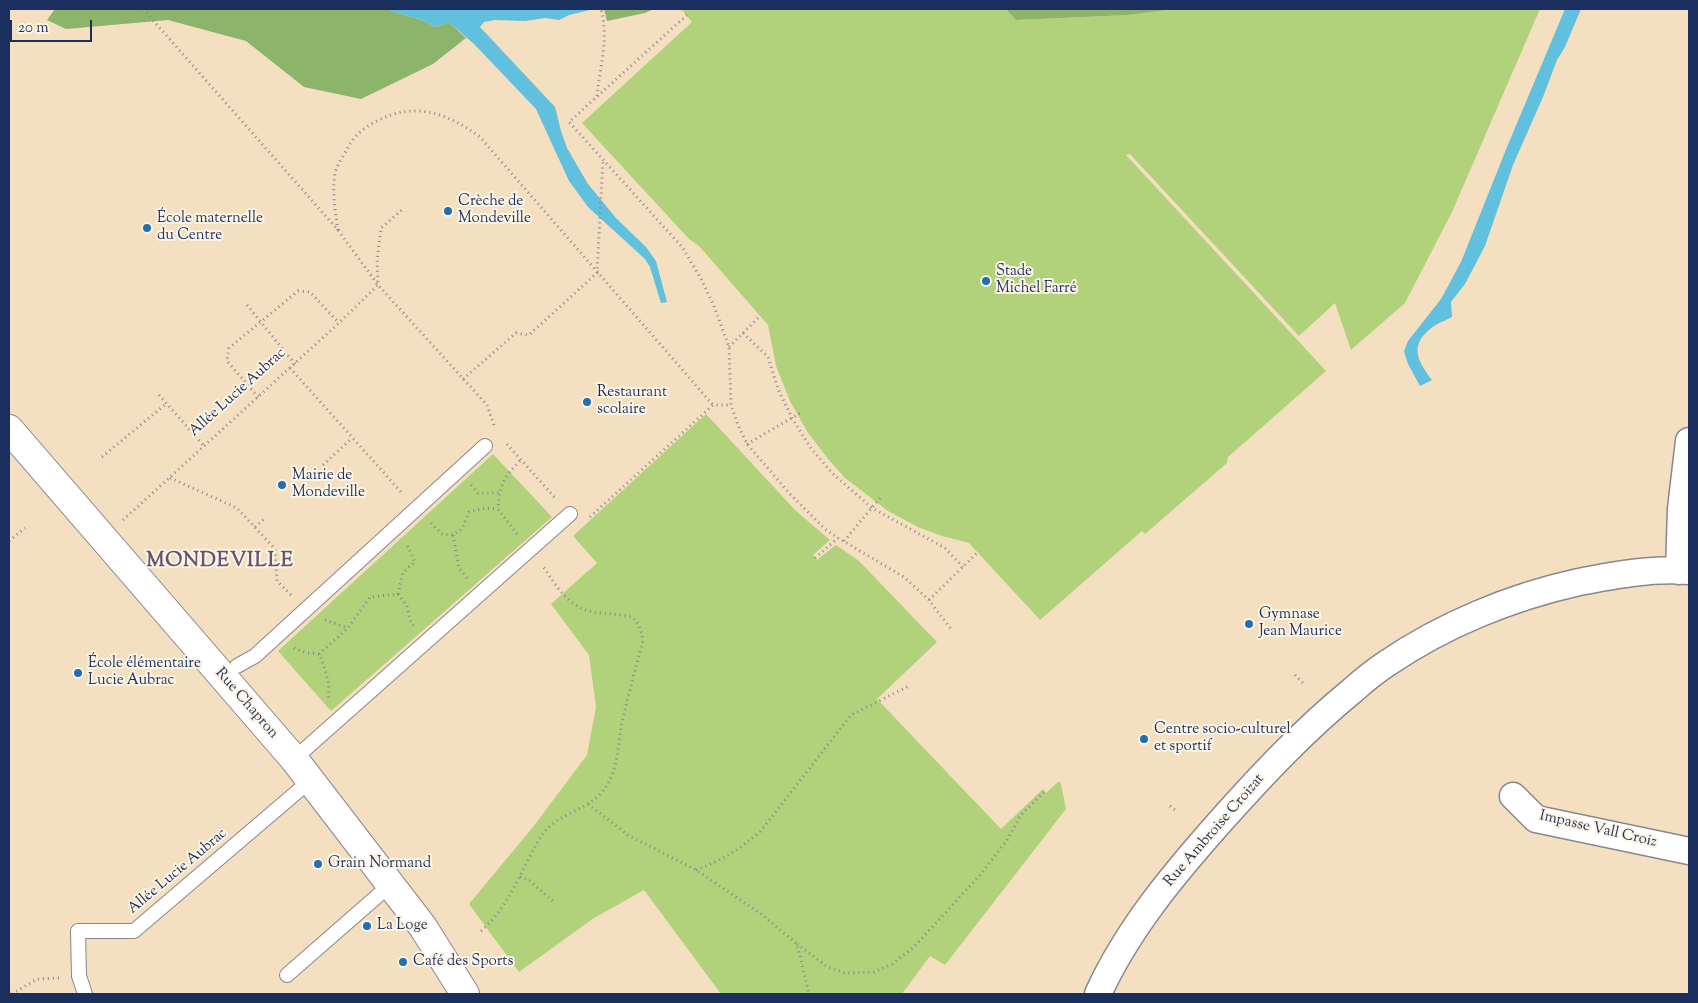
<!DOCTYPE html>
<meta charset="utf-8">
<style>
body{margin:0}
#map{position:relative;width:1698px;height:1003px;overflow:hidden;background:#f4dfc1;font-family:"Sorts Mill Goudy",serif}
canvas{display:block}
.frame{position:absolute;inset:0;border:10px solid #1b2f5e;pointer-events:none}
.scale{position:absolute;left:10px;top:20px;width:82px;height:22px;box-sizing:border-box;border:2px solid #1b2f5e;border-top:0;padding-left:6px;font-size:15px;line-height:18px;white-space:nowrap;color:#1b2f5e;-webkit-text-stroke:4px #fcf5e5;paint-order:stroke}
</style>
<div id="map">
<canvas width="1698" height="1003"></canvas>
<div class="frame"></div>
<div class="scale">20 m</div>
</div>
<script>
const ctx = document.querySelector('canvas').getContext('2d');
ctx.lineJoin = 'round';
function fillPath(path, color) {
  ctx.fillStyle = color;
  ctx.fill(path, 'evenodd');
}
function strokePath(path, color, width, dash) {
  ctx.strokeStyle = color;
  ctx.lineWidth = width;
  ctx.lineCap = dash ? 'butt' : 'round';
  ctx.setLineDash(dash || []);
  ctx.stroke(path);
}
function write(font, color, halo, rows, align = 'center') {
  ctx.font = font + ' "Sorts Mill Goudy",serif';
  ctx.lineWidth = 4;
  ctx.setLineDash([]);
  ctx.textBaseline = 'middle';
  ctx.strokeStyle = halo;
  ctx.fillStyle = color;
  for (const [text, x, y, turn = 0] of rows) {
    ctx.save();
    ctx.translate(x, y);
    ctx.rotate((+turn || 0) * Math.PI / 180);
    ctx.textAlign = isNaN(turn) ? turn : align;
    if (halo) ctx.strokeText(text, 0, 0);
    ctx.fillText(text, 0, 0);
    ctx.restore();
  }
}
fillPath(new Path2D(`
 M681,9H1006L1016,20L1128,15L1175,9H1540L1452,212L1405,303L1351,350L1335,303L1299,336L1130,154L1126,155L1326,371L1228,457L1227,463L1145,534L1142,531L1040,620L969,543L942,536L918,527L888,511L845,478L829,460L808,433L790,401L776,366L768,325L699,246L689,239L582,123L692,22Z
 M706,414L796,511L830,540L813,555L817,560L836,545L859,561L937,642L877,699L1001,829L1043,789L1046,793L1058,782H1060L1061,784L1066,809L945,965L930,956L902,994H721L644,890L594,918L519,972L469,904L533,827L587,755L596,707L589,655L551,604L597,563L573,536Z
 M493,454L552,517L331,711L278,651Z`), '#b1d27b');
fillPath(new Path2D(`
 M55,9H387C403,16 421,17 435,27L449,22L466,38L433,64L361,99L304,87L246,41L168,20L66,29L47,20Z
 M604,9H654L645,13L607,21Z
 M1006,9H1175L1128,15L1016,20Z`), '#8cb46b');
fillPath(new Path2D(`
 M387,9H594L569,15L559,20L545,18L525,21L495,20L484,22L480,27L555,107L561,131L567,148L588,184L616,218L646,247L656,261L667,302L661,303L650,267L645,259L588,207L569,181L536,109L474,44L449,22L435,27C421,17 403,16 387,9Z
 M1565,9H1581L1565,47L1557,60L1543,97L1513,165L1485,246L1465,284L1451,302L1452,317C1447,320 1440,322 1434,326C1409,344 1416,359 1432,380L1420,386L1408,364L1404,351L1408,341L1441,299L1461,262L1507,147Z`), '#60c0de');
const service = new Path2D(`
 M237,666L255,656L485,446
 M294,759L570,514
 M287,975L390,885
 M85,994L79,976L78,931H134L311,780`);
const minor = new Path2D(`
 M1679,571L1681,509L1689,441
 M1513,796L1536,819L1689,851
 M1098,994C1127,930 1173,875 1219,823C1261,776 1304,730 1353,690C1363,681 1374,672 1386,664C1443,625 1511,597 1579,582C1615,575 1652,568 1689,571`);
const tertiary = new Path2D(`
 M9,429L294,759L423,927L465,994`);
strokePath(service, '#888790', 16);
strokePath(minor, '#888790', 29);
strokePath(tertiary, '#888790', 30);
strokePath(new Path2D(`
 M143,9L338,230L378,285L487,405L495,428
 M687,15L569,122L682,247L700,277L714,306L729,347L731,405L738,425L747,444L790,494L825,529L838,538L904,577L929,600L951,629
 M597,96C600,67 609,38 601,9
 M338,230C335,211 332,193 335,173C337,165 343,156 347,149C354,136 363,128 377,121C415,101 447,113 480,137L713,405
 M247,305L295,364
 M743,333L768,357L778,389L792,418L810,447L832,473L872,508L945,548L963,567
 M729,347L760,316
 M290,368L402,493
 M463,379L516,333L529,335L597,273L603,160
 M159,395L204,446
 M258,397L227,361L229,348L298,291L310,292L339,323
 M507,444L556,499
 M747,444L802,412
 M102,457L167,403
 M323,465L351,439
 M170,478L237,508L275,549L277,581L291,595
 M471,485L478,493H499
 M590,517L713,405H731
 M123,520L339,323L378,285L377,260L381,228L402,210
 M431,523L442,534L453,535
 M255,527L264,519
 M517,534L498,509C500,484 503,478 521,460
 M9,541L25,528
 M844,541L880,498
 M815,558L838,538
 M467,578L459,568L453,535L462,529L469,512L485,508L498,509
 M398,594L407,606L411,623L414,626
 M929,600L977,553
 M325,620L348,628
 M294,648L306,653L319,654C325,668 331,684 328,700
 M319,654L348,628L370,597L398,594L403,572L415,562L407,545
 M1295,675L1303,683
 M588,804L628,835L696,870L761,914L797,944L809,994
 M1170,806L1178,812
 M696,870C723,860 738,850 760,832L851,715L909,686
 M520,877L530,881L555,903
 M481,931C511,905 521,868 542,835C557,813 587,811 603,791C620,769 617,743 623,718C629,692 636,667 643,641C641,630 640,624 632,617C619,614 606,614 593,612C568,607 556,586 543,566
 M797,944L828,967L845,973L874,972L892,964L913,948L980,875L1007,840L1021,815L1045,791
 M12,994L37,979L60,978`), '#888790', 3, [1, 4]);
strokePath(service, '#fff', 14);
strokePath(minor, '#fff', 26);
strokePath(tertiary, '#fff', 28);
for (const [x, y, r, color] of [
 [448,211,5,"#1f6fb2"],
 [147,228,5,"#1f6fb2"],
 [986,281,5,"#1f6fb2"],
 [587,402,5,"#1f6fb2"],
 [282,485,5,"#1f6fb2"],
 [1249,624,5,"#1f6fb2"],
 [78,673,5,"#1f6fb2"],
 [1144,739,5,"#1f6fb2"],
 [318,864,5,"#1f6fb2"],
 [367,926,5,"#1f6fb2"],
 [403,962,5,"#1f6fb2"]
]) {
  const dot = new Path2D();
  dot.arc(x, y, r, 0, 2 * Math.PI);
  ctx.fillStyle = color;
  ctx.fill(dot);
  strokePath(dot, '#fcf5e5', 2);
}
write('15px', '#1b2f5e', '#fcf5e5', [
 ["Crèche de",458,202],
 ["Mondeville",458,219],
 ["École maternelle",157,219],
 ["du Centre",157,236],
 ["Stade",996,272],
 ["Michel Farré",996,289],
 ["Restaurant",597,393],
 ["scolaire",597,410],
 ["Mairie de",292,476],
 ["Mondeville",292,493],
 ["Gymnase",1259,615],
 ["Jean Maurice",1259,632],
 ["École élémentaire",88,664],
 ["Lucie Aubrac",88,681],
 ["Centre socio-culturel",1154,730],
 ["et sportif",1154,747],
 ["Grain Normand",328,864],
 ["La Loge",377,926],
 ["Café des Sports",413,962]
], 'left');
write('15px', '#1b2f5e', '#fcf5e5', [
 ["Allée Lucie Aubrac",238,393,-42],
 ["Rue Chapron",246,704,49],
 ["Impasse Vall Croiz",1598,830,13],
 ["Rue Ambroise Croizat",1215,831,-49],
 ["Allée Lucie Aubrac",178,872,-40]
]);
ctx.letterSpacing = '1px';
write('bold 20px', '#665471', '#fcf5e5', [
 ["MONDEVILLE",220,563]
]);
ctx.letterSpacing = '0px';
</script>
